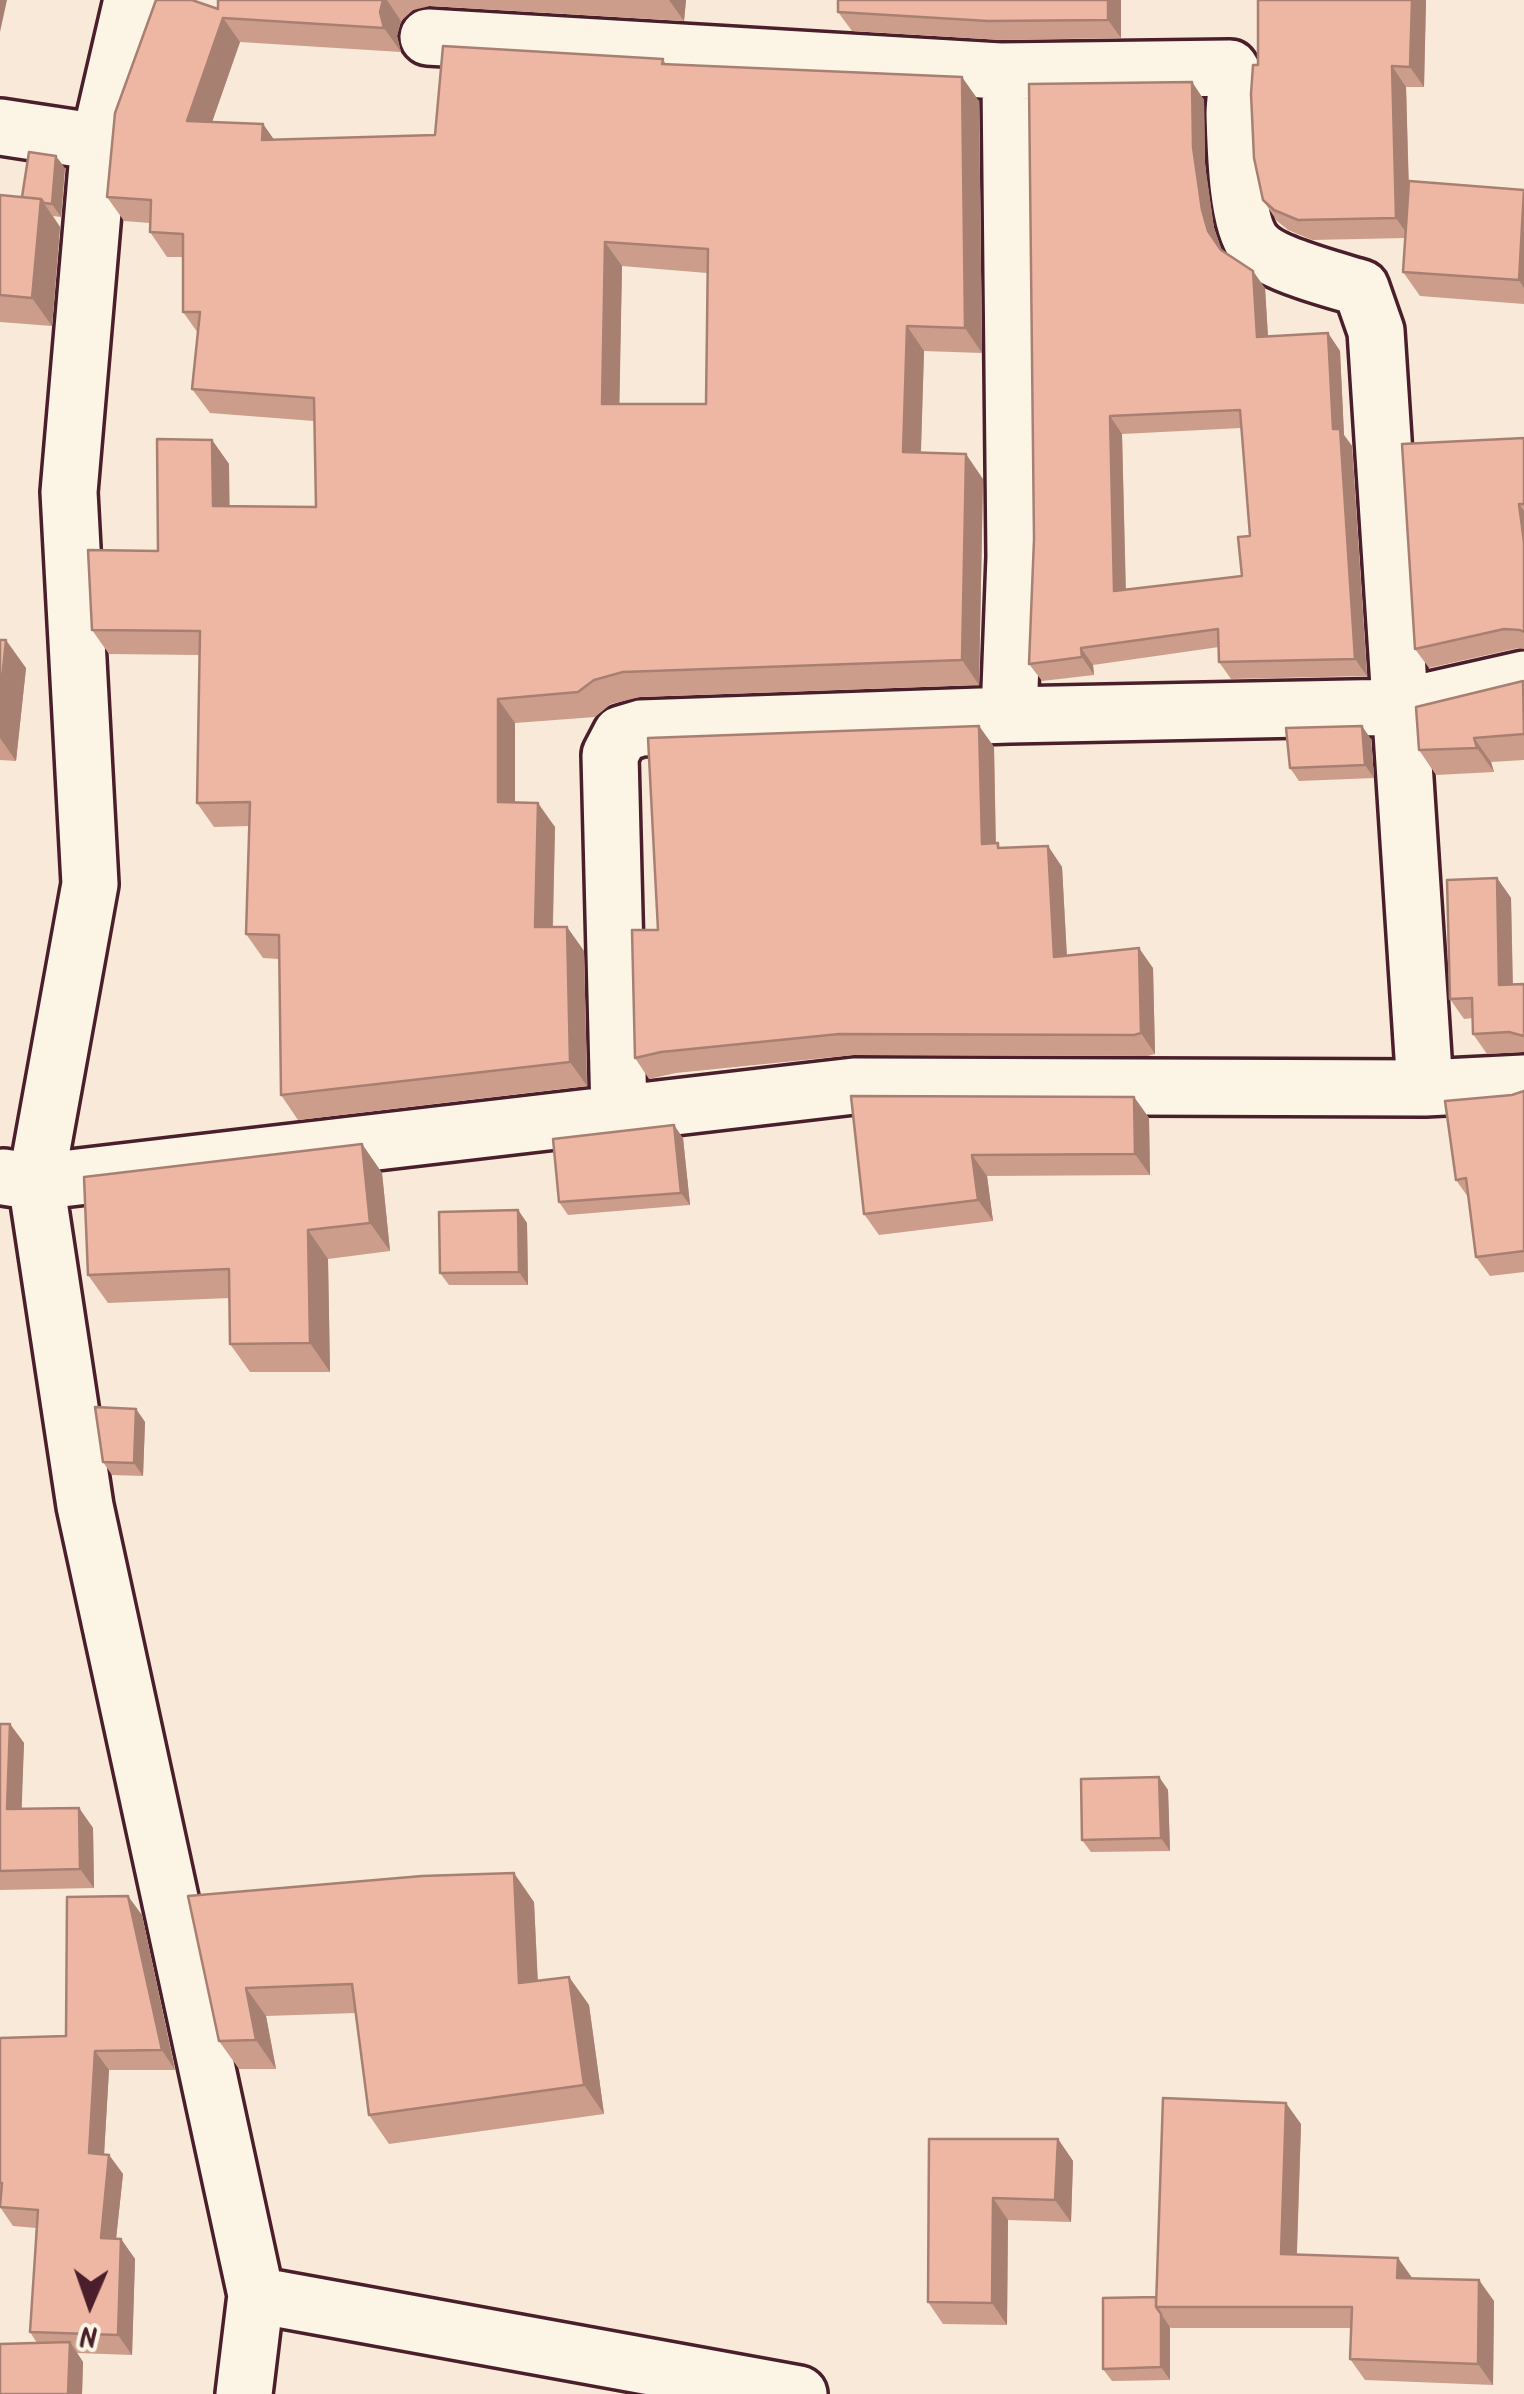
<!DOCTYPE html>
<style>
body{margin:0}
#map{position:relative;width:1524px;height:2394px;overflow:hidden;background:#f9e9d8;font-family:Kalam,sans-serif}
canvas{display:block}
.north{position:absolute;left:40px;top:2254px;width:100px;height:100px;-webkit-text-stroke:8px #fcf5e5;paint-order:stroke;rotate:182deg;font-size:28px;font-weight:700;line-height:40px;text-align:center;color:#4a1f2b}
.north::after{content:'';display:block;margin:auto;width:35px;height:45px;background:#4a1f2b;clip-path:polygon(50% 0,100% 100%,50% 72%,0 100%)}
</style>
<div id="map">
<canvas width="1524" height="2394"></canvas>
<div class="north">N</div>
</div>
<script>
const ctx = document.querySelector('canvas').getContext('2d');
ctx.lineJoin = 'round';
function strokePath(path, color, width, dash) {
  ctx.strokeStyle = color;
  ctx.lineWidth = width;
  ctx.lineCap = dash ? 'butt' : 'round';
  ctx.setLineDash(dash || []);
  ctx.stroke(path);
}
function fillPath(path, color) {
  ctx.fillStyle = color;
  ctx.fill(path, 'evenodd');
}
const street = new Path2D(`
 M132,0L99,142L69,492L90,884L36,1182L85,1506L256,2295L244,2394
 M428,37L1000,71L1010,81L1015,557L1009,715
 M1000,71L1230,68C1240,82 1234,98 1234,114C1235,143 1236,222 1254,244C1270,264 1335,280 1361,288L1376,331L1425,1088
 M0,127L99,142
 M619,1113L610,755L621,734L641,728L1009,715L1400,707L1524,679
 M3,1177L36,1182L854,1086L1425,1088L1524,1083
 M256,2295L799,2394`);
strokePath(street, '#4a1f2b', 62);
strokePath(street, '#fcf5e5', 55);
fillPath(new Path2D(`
 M218,0H686L684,21L430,6L413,10L401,21L397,36L401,52L240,42L212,122L263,124L274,140L435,135L663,59L666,64L979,101L982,353L924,351L921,453L983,479L979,685L640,697L611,704L595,717L515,723V802L555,827L553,927H567L584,951L587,1086L298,1120L281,1095L279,959L263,958L246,934L250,826L214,827L197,803L200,655L109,654L92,630L158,551L212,440L229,464V506L316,507L314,421L210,413L192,389L198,333L183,312V257H167L150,232V223L124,221L107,197L218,9ZM622,266L707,273L706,404H619Z
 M838,0H1121V38L1001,40L852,31L838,12Z
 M1426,0L1424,87H1406L1409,187L1524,190V304L1420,296L1403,272L1405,238L1312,240L1288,230L1277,221L1263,200L1258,65Z
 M1192,82L1204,100L1205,165L1214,228L1222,251L1265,288L1268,336L1328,333L1340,351L1344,435L1352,446L1367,676L1231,679L1219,662V647L1093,665L1094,675L1042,681L1029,664ZM1241,428L1250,536L1242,576L1126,589L1122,434Z
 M65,168L61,217L53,216L60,227L52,326L0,322V195L22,197Z
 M1524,438V649L1518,648L1429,668L1415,649Z
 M0,640L26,668L16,761L0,760Z
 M1523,681L1524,683V760L1491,762L1494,772L1436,775L1419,750Z
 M979,726L994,747L996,843L1001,848L1048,846L1062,867L1067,956L1153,968L1155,1054L1148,1056L854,1055L676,1073L649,1079L635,1058L658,930Z
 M1371,739L1374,778L1299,781L1290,768Z
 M1497,878L1511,898L1513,985L1524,984V1052L1487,1054L1473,1034V1018L1464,1019L1450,999Z
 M1524,1091V1272L1490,1276L1476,1257L1468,1197L1456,1180L1512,1095Z
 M851,1096L1134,1097L1149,1118L1150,1175L987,1176L993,1221L879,1235L864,1214Z
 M683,1138L690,1205L568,1215L559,1202Z
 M362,1144L382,1173L390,1251L328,1259L330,1372H250L230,1344V1298L108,1303L88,1275Z
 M518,1210L527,1223L528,1285H449L440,1273Z
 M136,1409L145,1422L143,1476L112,1475L103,1462Z
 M0,1724H10L24,1743L21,1809L79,1808L93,1828L94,1888L0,1890Z
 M1159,1777L1168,1790L1170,1851L1091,1852L1082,1840Z
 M188,1896L534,1902L538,1981L569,1977L589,2005L604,2114L389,2144L369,2115L356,2013L266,2016L276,2069H239L219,2041Z
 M142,1915L175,2070H109L104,2155H109L123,2174L116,2239H121L135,2259L132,2355L77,2353L83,2362L82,2394H0L37,2343L30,2332L36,2228L13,2226L0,2207V2038L66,2036Z
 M1301,2124L1297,2254L1398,2258L1412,2279L1494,2301L1493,2385L1365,2380L1350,2359L1351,2328H1171L1170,2327V2380L1112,2381L1103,2369L1156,2297Z
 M929,2139H1058L1073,2161L1071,2222L1008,2220L1007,2325L943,2324L928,2302Z`), '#cd9d8c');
fillPath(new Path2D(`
 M0,0H7L0,32Z
 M383,0H387L401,21L397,36L401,52L384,28L380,12Z
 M669,0H686L684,21Z
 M1108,0H1121V38L1108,20Z
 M1412,0H1426L1424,87L1410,67Z
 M223,18L240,42L204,145L187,121Z
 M1392,66L1406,87L1410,238L1396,218Z
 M962,77L979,101L982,353L965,328Z
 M1192,82L1204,100L1205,165L1214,228L1221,248L1208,231L1202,210L1193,147Z
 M263,124L280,148L262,140Z
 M56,156L65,168L61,217L52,204Z
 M41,199L60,227L52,326L32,298Z
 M1524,202V288L1519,280Z
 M605,242L622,266L619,428L602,404Z
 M1253,271L1265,288L1269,354L1257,337Z
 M907,326L924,351L920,476L903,452Z
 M1328,333L1340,351L1344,435L1352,446L1367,676L1355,659L1333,429Z
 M1110,416L1122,434L1126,608L1114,591Z
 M212,440L229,464L230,530L213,506Z
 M966,454L983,479L979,685L962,660Z
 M1519,504L1524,511V542Z
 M6,640L26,668L16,761L0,738V699Z
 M1081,648L1093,665L1094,675L1082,657Z
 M498,699L515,723V826L498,802Z
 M979,726L994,747L996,865L982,844Z
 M1362,726L1371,739L1374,778L1365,765Z
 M1474,738L1491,762L1494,772L1477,748Z
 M538,803L555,827L552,951L535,927Z
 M1048,846L1062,867L1068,978L1054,957Z
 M1497,878L1511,898L1513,1005L1499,985Z
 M567,927L584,951L587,1086L570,1062Z
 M1139,948L1153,968L1155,1054L1141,1033Z
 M1134,1097L1149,1118L1150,1175L1135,1154Z
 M674,1125L683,1138L690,1205L681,1193Z
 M362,1144L382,1173L390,1251L370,1223Z
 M972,1155L987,1176L993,1221L978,1200Z
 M518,1210L527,1223L528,1285L519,1272Z
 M308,1230L328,1259L330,1372L310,1343Z
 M136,1409L145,1422L143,1476L134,1463Z
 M10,1724L24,1743L21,1828L7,1809Z
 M1159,1777L1168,1790L1170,1851L1161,1838Z
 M79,1808L93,1828L94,1888L80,1869Z
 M514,1873L534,1902L539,2012L519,1983Z
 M128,1896L142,1915L175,2070L162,2050Z
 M569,1977L589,2005L604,2114L584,2085Z
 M246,1988L266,2016L276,2069L256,2040Z
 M95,2051L109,2070L103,2172L89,2153Z
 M1286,2103L1301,2124L1296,2275L1281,2254Z
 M1058,2139L1073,2161L1071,2222L1055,2200Z
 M109,2155L123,2174L114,2258L101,2238Z
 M993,2198L1008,2220L1007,2325L992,2303Z
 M121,2239L135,2259L132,2355L118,2335Z
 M1398,2258L1413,2279L1397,2278Z
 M1479,2280L1494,2301L1493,2385L1478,2364Z
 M1161,2314L1170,2327V2380L1161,2367Z
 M70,2342L83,2362L82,2394H68Z`), '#a78072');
const building = new Path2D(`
 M156,0H192L218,9V0H383L380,12L384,28L223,18L187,121L263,124L262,140L435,135L443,46L663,59L662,64L962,77L965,328L907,326L903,452L966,454L962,660L623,672L594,680L578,692L498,699V802L538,803L535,927H567L570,1062L281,1095L279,935L246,934L250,802L197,803L200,631L92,630L88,550L158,551L157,439L212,440L213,506L316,507L314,398L192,389L200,312H183V234L150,232L151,200L107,197L115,113ZM605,242L708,249L706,404H602Z
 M838,0H1108V20L988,21L838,12Z
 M1258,0H1412L1410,67L1392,66L1396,218L1298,220L1274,210L1263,200L1254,158L1251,94L1253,65H1258Z
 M1192,82L1193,147L1202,210L1208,231L1221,250L1253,271L1257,337L1328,333L1333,429H1340L1355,659L1219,662L1218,629L1081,648L1082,657L1029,664L1034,539L1029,84ZM1240,410L1250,536L1238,537L1242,576L1114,591L1110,416Z
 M29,152L56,156L52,204L44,203L41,199L22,197Z
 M1409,181L1524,190L1519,280L1403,272Z
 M0,195L41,199L32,298L0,295Z
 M1524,438V504H1519L1524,542V632L1520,630L1504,629L1415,649L1402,444Z
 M0,640H6L0,699Z
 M1523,681L1524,734L1474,738L1477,748L1419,750L1416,707Z
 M979,726L982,844L998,843V848L1048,846L1054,957L1139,948L1141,1033L1134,1035L839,1034L661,1052L635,1058L632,930H658L648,738Z
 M1362,726L1365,765L1290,768L1286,728Z
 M1497,878L1499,985L1524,984V1036L1509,1032L1473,1034L1472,998L1450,999L1447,880Z
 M1524,1091V1251L1476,1257L1466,1178L1456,1180L1445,1101L1512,1095Z
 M851,1096L1134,1097L1135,1154L972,1155L978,1200L864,1214Z
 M674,1125L681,1193L559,1202L553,1139Z
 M362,1144L370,1223L308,1230L310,1343L230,1344L229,1269L88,1275L84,1177Z
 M518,1210L519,1272L440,1273L439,1212Z
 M95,1407L136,1409L134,1463L103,1462Z
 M0,1724H10L7,1809L79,1808L80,1869L0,1871Z
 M1159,1777L1161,1838L1082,1840L1081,1779Z
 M514,1873L519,1983L569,1977L584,2085L369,2115L352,1984L246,1988L256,2040L219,2041L188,1896L422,1876Z
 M128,1896L162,2050L95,2051L89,2153L109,2155L101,2238L121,2239L118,2335L30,2332L38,2210L0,2207L2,2183H0V2038L66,2036L67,1897Z
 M1163,2098L1286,2103L1281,2254L1398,2258L1397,2278L1479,2280L1478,2364L1350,2359L1352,2307H1156Z
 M929,2139H1058L1055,2200L993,2198L992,2303L928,2302Z
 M1156,2297V2307L1161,2314V2367L1103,2369V2298Z
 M70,2342L68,2394H0V2344Z`);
fillPath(building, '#eeb7a3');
strokePath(building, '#a78072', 2.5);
</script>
